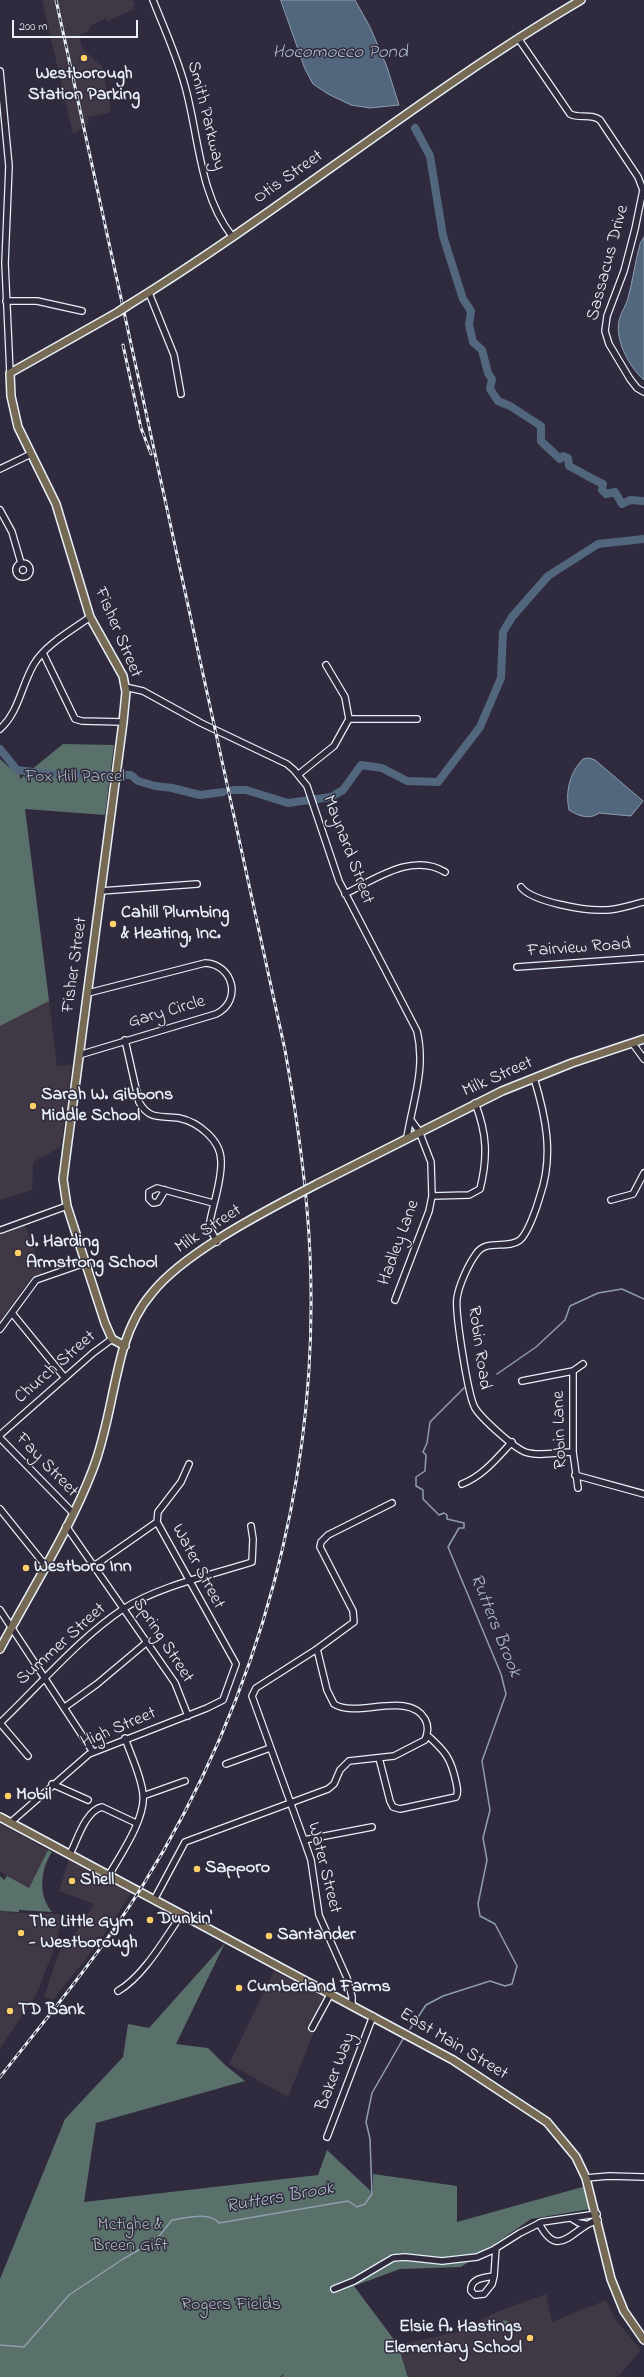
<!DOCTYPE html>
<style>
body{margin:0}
#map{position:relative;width:644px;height:2377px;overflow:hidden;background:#2f2a3d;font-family:"Indie Flower",sans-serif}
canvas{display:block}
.scale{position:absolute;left:12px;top:20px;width:126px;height:18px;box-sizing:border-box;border:2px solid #e8f1f8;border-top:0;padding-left:5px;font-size:12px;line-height:14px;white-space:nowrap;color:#e8f1f8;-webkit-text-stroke:3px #2f2a3d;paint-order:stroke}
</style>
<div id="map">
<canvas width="644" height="2377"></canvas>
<div class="scale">200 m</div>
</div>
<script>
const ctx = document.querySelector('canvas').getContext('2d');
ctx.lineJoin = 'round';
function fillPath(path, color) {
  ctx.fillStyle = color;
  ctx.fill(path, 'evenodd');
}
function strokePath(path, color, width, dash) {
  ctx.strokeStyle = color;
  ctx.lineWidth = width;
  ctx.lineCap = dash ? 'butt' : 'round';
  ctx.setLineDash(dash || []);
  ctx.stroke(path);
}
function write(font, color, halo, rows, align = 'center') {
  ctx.font = font + ' "Indie Flower",sans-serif';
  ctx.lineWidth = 3;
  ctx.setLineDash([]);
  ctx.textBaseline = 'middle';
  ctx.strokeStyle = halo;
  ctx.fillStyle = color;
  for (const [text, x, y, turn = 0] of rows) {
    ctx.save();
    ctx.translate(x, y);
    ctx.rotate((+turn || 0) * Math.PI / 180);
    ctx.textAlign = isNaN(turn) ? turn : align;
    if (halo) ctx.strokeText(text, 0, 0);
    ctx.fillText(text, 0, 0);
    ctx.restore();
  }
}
fillPath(new Path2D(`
 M42,0H133L135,5L132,6L134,9L108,21L106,18L90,26L89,30L79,36L82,48L102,67L111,112L89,117L88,125L73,134Z
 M49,1001L57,1066L72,1065L61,1147L33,1162L32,1190L0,1200V1026Z
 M0,1225L5,1233L25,1225L43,1273L32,1277L0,1321Z
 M0,1824L48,1850L29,1888L10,1879L0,1871Z
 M69,1859L100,1874L109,1882L132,1892L95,1947L53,2000L44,1997L58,1955L67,1939H72L94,1904L59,1891Z
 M0,1912L59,1914L61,1922L55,1946L37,1993L0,2049Z
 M274,1971L326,1998L311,2028L313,2034L288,2097L229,2064Z
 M546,2294L552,2322L606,2300L617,2322L641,2350L618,2377H409L398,2345L457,2332L499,2311Z`), '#413845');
fillPath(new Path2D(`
 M63,744L114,745L105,815L25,809L49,1001L0,1026V759L11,769L19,771L20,779Z
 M48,1850L52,1852C40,1870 38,1895 52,1912L19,1910V1912L0,1911V1876L4,1880L7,1876L29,1888Z
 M225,1943L176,2044L208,2048L225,2065L245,2081L96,2123L84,2202L318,2175L327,2150L373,2193V2174L457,2186V2222L586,2186L590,2209L531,2219L461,2267L400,2269L354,2286L398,2345L408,2377H282L284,2374L280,2377H0V2279L65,2119L123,2057L128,2024L149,2028Z
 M500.5 2325a4.5 4.5 0 1 1 9 0a4.5 4.5 0 1 1-9 0Z`), '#5a706a');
const water = new Path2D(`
 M281,0H355L370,27L387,67L399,105L370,108L351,105L328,94L313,84L305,69Z
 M644,237V380C629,367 613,338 620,317C622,311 626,305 628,298C633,280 635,262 640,244Z
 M589,758L595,760L643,801L631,816L599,813C590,820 578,816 569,810C565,791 570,772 583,759Z`);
fillPath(water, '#52677e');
strokePath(water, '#8e9eaf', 1);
strokePath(new Path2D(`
 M497,1374L536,1347L565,1320L570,1306L598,1293L622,1289L644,1299
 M410,2029L426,2005L443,1996L490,1981L505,1986L512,1984L517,1966L495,1924L480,1916L478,1904L487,1860L483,1838L490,1810L482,1761L506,1694L501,1674L448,1547L459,1528H464V1523L447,1519V1515L444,1513L439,1515L423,1499V1490L416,1486V1477L425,1471L426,1455L423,1452L427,1443L430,1422L464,1388
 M0,2345L24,2347L69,2295L123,2259L156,2240L172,2220C187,2218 209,2211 219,2223L348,2201L357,2207L365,2204L372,2194L370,2139L366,2122L372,2093L403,2039`), '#8e9eaf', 1.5);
strokePath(new Path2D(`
 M415,128L430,156L443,236L463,299L471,311L469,325L473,342L482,350L488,373L492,379L490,389L498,401L510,406L541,426V441L560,459L563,456L568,458L569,466C581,472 590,478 603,484L602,490L606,494L615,492L622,504L630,500L644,501
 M0,749L17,770L49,774L131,775L138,781L155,786L172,788L200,795L223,792
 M233,790H246L288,803L331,797L343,790L361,765L382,768L407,781L438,782L480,727L501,678L503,632L512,617L548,576L598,544L644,539`), '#52677e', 8);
const minor = new Path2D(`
 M153,0C164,28 177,56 185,86C199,136 199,194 232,236
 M518,38L570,114C579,119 591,113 600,120L638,177L643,190L635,229L624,271L607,316L605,331L609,344L630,379L637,388L644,392
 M0,71L9,166L5,263L10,373
 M149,293L174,355L181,394
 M6,301H37L82,311
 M0,469L31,454
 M0,510L12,532L21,563
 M16 570a7 7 0 1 1 14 0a7 7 0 1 1-14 0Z
 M43,653L75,719L82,721L123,722
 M125,687L143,691L201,723L287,764L294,770L307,786L339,881L417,1031C426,1068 413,1101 407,1137
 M349,719H417
 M0,729C19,712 21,686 34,664C46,644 71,631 90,617
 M299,774L334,746L349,719L345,697L326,665
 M521,887C532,902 586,911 605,910C618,910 631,905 644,902
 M101,891L197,884
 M345,894C375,879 413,852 445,872
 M517,967L644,958
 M125,1040L139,1102C150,1121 160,1115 179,1118C198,1122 221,1140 221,1161C222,1182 212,1206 209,1227L217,1242
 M633,1044L644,1059
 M79,1055L216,1014C243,1001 233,964 205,963L88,993
 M534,1078C546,1117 554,1156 540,1196C537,1207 528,1233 520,1240C507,1250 486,1238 476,1254C468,1265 459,1285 457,1298C455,1313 468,1396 475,1408C482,1419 513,1447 525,1452C539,1457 558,1452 573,1452
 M411,1120L419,1131L431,1162L432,1196L469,1195L480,1189C488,1157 487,1133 475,1103
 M165,1190L158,1202L153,1203L149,1199V1192L157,1188L213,1203
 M611,1200L633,1194L644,1173
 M1,1230L67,1206
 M395,1300L429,1211L432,1196
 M12,1313L65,1378
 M0,1329L36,1280L85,1263
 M573,1371V1452L578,1488
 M522,1381L573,1371L583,1364
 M0,1435L93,1353L112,1339
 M0,1438L73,1513
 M575,1475L644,1494
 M462,1484C483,1476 497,1458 512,1442
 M0,1509L45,1565
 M157,1522L158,1512L181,1482L189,1464
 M66,1526L175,1683L188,1716
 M94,1566L157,1522
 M0,1610L93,1752
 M65,1707L97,1684L147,1642
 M0,1723C40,1685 77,1640 123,1609C159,1586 211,1575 252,1562L253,1539L251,1526
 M0,1723L28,1756
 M379,1758L390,1801L393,1807L400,1809L456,1797C459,1792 457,1787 456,1782C451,1758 445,1751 427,1735
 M226,1764L270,1748
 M52,1784L88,1800
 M143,1796L185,1781
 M10,1823L89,1754L207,1708L223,1700L236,1664L157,1522
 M304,1840L372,1827
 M70,1854C77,1841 85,1811 102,1807L136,1823
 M109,1875C121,1854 146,1818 143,1794C141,1775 131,1756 125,1738
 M154,1900L185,1842L328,1789L334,1784L340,1770L349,1761L394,1756L425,1740C428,1733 429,1726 425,1719C408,1690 357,1719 334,1704L327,1690L317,1649
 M118,1991C144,1976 165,1938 182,1914
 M352,2004V1997L347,1978L319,1915L311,1860L304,1840L252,1696L256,1688L317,1649L354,1622L353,1611L320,1547L321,1542L328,1535L392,1503
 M312,2028L331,1993
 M327,2137L373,2016
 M586,2178L609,2176L644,2177
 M571,2218L579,2223L585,2224
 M539,2223C559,2263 573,2226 598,2220
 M494,2276L492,2284L484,2294L475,2295L471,2291C470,2278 484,2278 494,2276L496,2248
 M334,2289L354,2281L393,2258L405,2257L442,2261L477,2257L493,2250L520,2233L542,2222L597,2214`);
const major = new Path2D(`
 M127,306C283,210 424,92 581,0
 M118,312L10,373L11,396L18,427L56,504L90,617L123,676L126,692L123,722L63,1179L67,1206L105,1323L112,1339L125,1346
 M317,1184L502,1091L572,1063L644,1039
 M0,1649C31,1590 69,1532 93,1469C108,1430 112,1387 124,1346C130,1327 139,1308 152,1293C181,1256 254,1217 296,1195
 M0,1817L453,2060L547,2122L576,2157L586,2178L611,2279L624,2311L644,2340`);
strokePath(minor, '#e8f1f8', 8);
strokePath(major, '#e8f1f8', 10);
strokePath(minor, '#2f2a3d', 5.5);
strokePath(major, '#766a54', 7);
const rail = new Path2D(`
 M123,345L141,428L151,454
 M0,2077C49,2015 101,1953 143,1885C260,1697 320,1476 310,1254C307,1185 297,1117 285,1050L56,0`);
strokePath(rail, '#e8f1f8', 3);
strokePath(rail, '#2f2a3d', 1.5, [4.5]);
const majorBridge = new Path2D(`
 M118,312L127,306
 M296,1195L317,1184`);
strokePath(majorBridge, '#e8f1f8', 10, []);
strokePath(majorBridge, '#766a54', 7);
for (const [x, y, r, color] of [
 [84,58,4,"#ffd166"],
 [113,924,4,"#ffd166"],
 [33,1106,4,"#ffd166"],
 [18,1253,4,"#ffd166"],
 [26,1568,4,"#ffd166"],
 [8,1796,4,"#ffd166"],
 [197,1869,4,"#ffd166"],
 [72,1881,4,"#ffd166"],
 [150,1920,4,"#ffd166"],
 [21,1933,4,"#ffd166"],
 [269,1936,4,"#ffd166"],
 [239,1988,4,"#ffd166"],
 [10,2011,4,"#ffd166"],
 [530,2338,4,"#ffd166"]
]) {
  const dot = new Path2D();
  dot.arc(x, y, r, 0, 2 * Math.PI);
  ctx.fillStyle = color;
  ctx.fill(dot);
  strokePath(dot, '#2f2a3d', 1.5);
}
write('bold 18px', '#e8f1f8', '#2f2a3d', [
 ["Westborough",84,75,"center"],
 ["Station Parking",84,96,"center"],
 ["Cahill Plumbing",121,914],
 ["& Heating, Inc.",121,935],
 ["Sarah W. Gibbons",41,1096],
 ["Middle School",41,1117],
 ["J. Harding",26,1243],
 ["Armstrong School",26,1264],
 ["Westboro Inn",34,1568],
 ["Mobil",16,1796],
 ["Sapporo",205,1869],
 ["Shell",80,1881],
 ["Dunkin'",158,1920],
 ["The Little Gym",29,1923],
 ["- Westborough",29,1944],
 ["Santander",277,1936],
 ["Cumberland Farms",247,1988],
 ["TD Bank",18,2011],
 ["Elsie A. Hastings",522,2328,"right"],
 ["Elementary School",522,2349,"right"]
], 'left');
write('18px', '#e8f1f8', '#2f2a3d', [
 ["Smith Parkway",205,116,76],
 ["Otis Street",289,178,-35],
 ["Sassacus Drive",609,263,-75],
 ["Fisher Street",117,633,67],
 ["Maynard Street",347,850,69],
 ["Fairview Road",579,949,-4],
 ["Fisher Street",76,965,-82],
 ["Gary Circle",167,1013,-16],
 ["Milk Street",498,1078,-24],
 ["Milk Street",209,1230,-33],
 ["Hadley Lane",400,1243,-70],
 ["Robin Road",478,1348,82],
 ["Church Street",56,1368,-41],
 ["Robin Lane",561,1430,-92],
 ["Fay Street",46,1466,46],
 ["Water Street",197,1567,62],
 ["Spring Street",162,1641,57],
 ["Summer Street",62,1645,-42],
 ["High Street",119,1729,-23],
 ["Water Street",323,1868,76],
 ["East Main Street",453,2045,31],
 ["Baker Way",337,2072,-69]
]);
write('18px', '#a8b7b8', '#2f2a3d', [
 ["Fox Hill Parcel",75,778],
 ["Mctighe &",130,2226],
 ["Breen Gift",130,2247],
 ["Rogers Fields",231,2306]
]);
write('italic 19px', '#acbac7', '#2f2a3d', [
 ["Hocomocco Pond",340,54],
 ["Rutters Brook",494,1626,68],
 ["Rutters Brook",280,2199,-10]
]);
</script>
